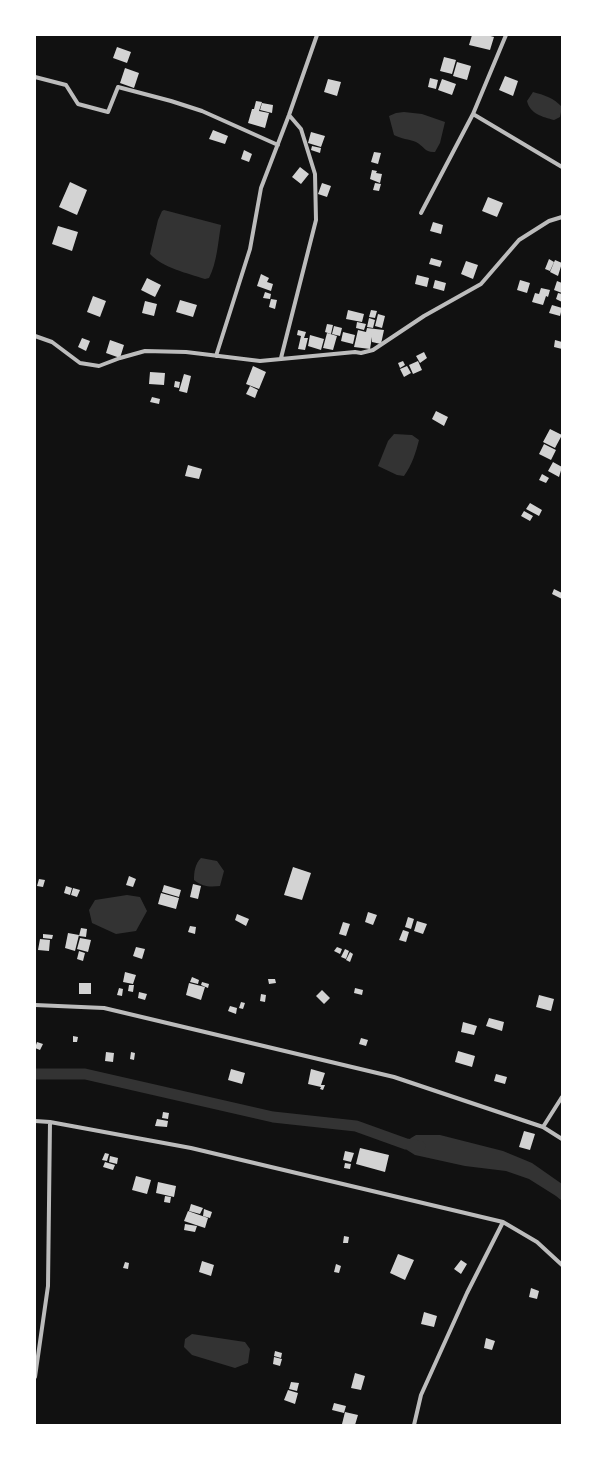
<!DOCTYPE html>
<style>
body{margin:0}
#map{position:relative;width:597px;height:1460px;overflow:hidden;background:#111;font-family:"Exo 2",sans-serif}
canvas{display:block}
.frame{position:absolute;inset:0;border:36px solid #fff;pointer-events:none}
</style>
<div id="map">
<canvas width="597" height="1460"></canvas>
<div class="frame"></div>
</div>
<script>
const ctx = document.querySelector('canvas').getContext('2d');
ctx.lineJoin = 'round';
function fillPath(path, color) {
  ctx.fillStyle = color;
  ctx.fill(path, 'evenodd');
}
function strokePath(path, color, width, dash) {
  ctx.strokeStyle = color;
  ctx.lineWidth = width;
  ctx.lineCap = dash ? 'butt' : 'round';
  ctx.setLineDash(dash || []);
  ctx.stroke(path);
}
fillPath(new Path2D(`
 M533,92C544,95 554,98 562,107L560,117L554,120C543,117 530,114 527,101Z
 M404,112L422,114L445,122L440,143L435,152C425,153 424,146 416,142C409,139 401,139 394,135L389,116L396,113Z
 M164,210L221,225C218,242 217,263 209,278L205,279C187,273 163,268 150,254L158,220L162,211Z
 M394,434L412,435L419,440C416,452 412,465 404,476L397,475L378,466L388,441Z
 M201,858L217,861L224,871L220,886C210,887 203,887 194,880C194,872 195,864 201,858Z
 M127,895L140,897L147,911L136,931L116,934L92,923L89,910L95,900Z
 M416,1135H440L503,1151L532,1163L562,1184V1201L556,1196L529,1179L506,1171L465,1166L415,1155L407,1150C405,1141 409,1139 416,1135Z
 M192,1334L245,1342L250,1349L248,1363L235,1368L192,1355L184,1347L185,1339Z`), '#333');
strokePath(new Path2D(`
 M35,1074H85L273,1117L356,1126L406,1144L420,1146`), '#333', 11);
fillPath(new Path2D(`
 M472,35H487L494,37L490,50L469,45Z
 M117,47L131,52L127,63L113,58Z
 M444,57L456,60L452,74L440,71Z
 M457,62L471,66L467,80L453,76Z
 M125,68L139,73L134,88L120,83Z
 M505,76L518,81L513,96L499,90Z
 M430,78L438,80L436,89L428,87Z
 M328,79L341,82L337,96L324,92Z
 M442,79L456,84L452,95L438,90Z
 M256,101L262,102L259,111L269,113L265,128L248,123L252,109H254Z
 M262,103L273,105L272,113L260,110Z
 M213,130L228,136L225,144L209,139Z
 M311,132L325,136L321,147L308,143Z
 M312,146L321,148L320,153L311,150Z
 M244,150L252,154L249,162L241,159Z
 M374,152L381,153L378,164L371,162Z
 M300,167L309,174L301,184L292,177Z
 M372,170L377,171L376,173L382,174L380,183L370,179Z
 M70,182L87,190L77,215L59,207Z
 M322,183L331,186L327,197L318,194Z
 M375,183L381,184L379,191L373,190Z
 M488,197L503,203L497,217L482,211Z
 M433,222L443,225L441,234L430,231Z
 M58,226L78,232L72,251L52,244Z
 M431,258L442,261L440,267L429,264Z
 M549,259L554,262L550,271L545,269Z
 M555,260L562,263L558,276L550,272Z
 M466,261L478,265L473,279L461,274Z
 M261,274L269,278L267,282L273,284L271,291L257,286Z
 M417,275L429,278L427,287L415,284Z
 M147,278L161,285L155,297L141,290Z
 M435,280L446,283L444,291L433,288Z
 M520,280L530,283L527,293L517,290Z
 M557,281L562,283V293L554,290Z
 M541,288L550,290L548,297L546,296L543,305L532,302L535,293L539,294Z
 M265,292L271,294L270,299L263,298Z
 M558,293L562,294V302L556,299Z
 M93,296L106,301L100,317L87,312Z
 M271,299L277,300L275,309L269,307Z
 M180,300L197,305L193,317L176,312Z
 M145,301L157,304L154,316L142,313Z
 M552,305L562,308L560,316L549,313Z
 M348,310L364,314L362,322L346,319Z
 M371,310L377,311L375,318L369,317Z
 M378,314L385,316L382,328L375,326Z
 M369,318L375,320L373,328L367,327Z
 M357,322L366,324L364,330L356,328Z
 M327,324L333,325L331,334L325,332Z
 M334,326L342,328L340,336L332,334Z
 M367,328L384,330L381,344L372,342V337L370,349L354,347L358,330L366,332Z
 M298,330L306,332L304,338H308L305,350L298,349L301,336L297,335Z
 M343,332L355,335L353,344L341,341Z
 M327,333L337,336L333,350L323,348Z
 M310,335L324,339L321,350L308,346Z
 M82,338L90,341L86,351L78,347Z
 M110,340L124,345L120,358L106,353Z
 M555,340L562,342V349L554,347Z
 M424,352L427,358L420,363L416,356Z
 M403,361L405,365L400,368L398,363Z
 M418,361L422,370L413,374L409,365Z
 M253,366L266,372L259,389L246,384Z
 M407,366L411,373L404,377L400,369Z
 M150,372L165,373L164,385L149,384Z
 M184,374L191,376L187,393L179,391Z
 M175,381L180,382L179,388L174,387Z
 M250,386L258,390L255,398L246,394Z
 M152,397L160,399L159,404L150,402Z
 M436,411L448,417L444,426L432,419Z
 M550,429L562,435L555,448L543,442Z
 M544,444L556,450L551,460L539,454Z
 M553,462L562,467L559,477L548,471Z
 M188,465L202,469L199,479L185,476Z
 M542,474L549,478L546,483L539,480Z
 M530,503L542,510L539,516L526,509Z
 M524,511L533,516L530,521L521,516Z
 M554,589L562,593V599L552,594Z
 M293,867L311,873L302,900L284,895Z
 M129,876L136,879L133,887L126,885Z
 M39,879L45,880L43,887L37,886Z
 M193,884L201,886L198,899L190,897Z
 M164,885L181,890L179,897L162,892Z
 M66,886L72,888L70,895L64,893Z
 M73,888L80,890L77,897L71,895Z
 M161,893L179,898L176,909L158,904Z
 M368,912L377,915L373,925L365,922Z
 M237,914L249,919L246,926L235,920Z
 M408,917L414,919L411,929L405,927Z
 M417,921L427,924L423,934L414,931Z
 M343,922L350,924L346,936L339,934Z
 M190,926L196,927L195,934L188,932Z
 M81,928L87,929L86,937L79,936Z
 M403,930L409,932L406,942L399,940Z
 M68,933L79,935L75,951L65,948Z
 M43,934L53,935L52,939L43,938Z
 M80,938L91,940L88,952L77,949Z
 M40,939L50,940L49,951L38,950Z
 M136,947L145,949L142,959L133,956Z
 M337,947L342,949L340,954L334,951Z
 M345,949L349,951L346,959L341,957Z
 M79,951L85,953L83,961L77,959Z
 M350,952L353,954L350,962L346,960Z
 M125,972L136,975L133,984L123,982Z
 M192,977L199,980L198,984L190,982Z
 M268,979H275L276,983L269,984Z
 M202,982L209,984L208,988L201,985Z
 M79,983H91V994H79Z
 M189,983L205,987L201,1000L186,995Z
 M129,985H134L133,992L128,991Z
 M119,988L123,989L122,996L117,995Z
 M355,988L363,990L362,995L354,993Z
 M322,990L330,998L324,1004L316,996Z
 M139,992L147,994L145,1000L138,998Z
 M261,994L266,995L265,1002L260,1001Z
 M539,995L554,999L551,1011L536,1007Z
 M241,1002L245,1003L243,1009L239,1008Z
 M230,1006L237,1008L236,1014L228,1011Z
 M489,1018L504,1022L502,1031L486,1026Z
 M463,1022L477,1026L474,1035L461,1032Z
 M73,1036L78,1037L77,1042H73Z
 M361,1038L368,1040L366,1046L359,1044Z
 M37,1042L43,1044L40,1050L35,1048Z
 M458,1051L475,1056L472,1067L455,1062Z
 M106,1052L114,1053L113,1062L105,1061Z
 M131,1052L135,1053L134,1060L130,1059Z
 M231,1069L245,1073L242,1084L228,1080Z
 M311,1069L325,1073L321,1085H325L323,1090L320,1089L321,1087L308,1084Z
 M496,1074L507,1077L505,1084L494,1081Z
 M163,1112L169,1113L168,1119L162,1118Z
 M157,1119L168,1121L167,1127L155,1126Z
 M524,1131L535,1134L530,1150L519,1147Z
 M360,1148L389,1155L385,1172L356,1164Z
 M345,1151L354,1153L351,1162L343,1160Z
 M105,1153L109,1154L107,1161L102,1160Z
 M110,1156L118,1158L117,1164L109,1162Z
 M105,1162L115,1165L113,1170L103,1167Z
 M345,1163L351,1164L350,1169L344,1168Z
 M136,1176L151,1180L147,1194L132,1190Z
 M158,1182L176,1186L174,1197L156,1193Z
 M165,1196L171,1197L170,1203L164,1202Z
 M191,1204L203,1208L200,1214L189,1211Z
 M204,1209L212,1212L210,1218L203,1216Z
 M188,1211L208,1218L205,1228L184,1221Z
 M185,1224L197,1226L195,1232L184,1230Z
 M344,1236L349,1237L348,1243H343Z
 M398,1254L414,1260L405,1280L390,1273Z
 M461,1260L467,1264L461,1274L454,1269Z
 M202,1261L214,1265L211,1276L199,1272Z
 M125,1262L129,1263L128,1269L123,1268Z
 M336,1264L341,1266L339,1273L334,1272Z
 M531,1288L539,1291L537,1299L529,1297Z
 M424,1312L437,1316L434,1327L421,1324Z
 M486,1338L495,1341L492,1350L484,1348Z
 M275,1351L282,1353L281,1358L274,1356Z
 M274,1357L282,1359L280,1366L273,1364Z
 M355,1373L365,1376L361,1390L351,1388Z
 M291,1382L299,1383L297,1391L289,1389Z
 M288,1390L298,1393L295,1404L284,1400Z
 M334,1403L346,1406L344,1413L332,1410Z
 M345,1412L358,1415L355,1425L342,1424Z`), '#d3d3d3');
strokePath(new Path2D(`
 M35,77L66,85L78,104L108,112L118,87L171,101L202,111L278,145
 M473,114L506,35
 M421,213L473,114L562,167
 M35,336L52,342L80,363L99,366L120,358L145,351L186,352L260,361L355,352L361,353L373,350L424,316L481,284L519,240L549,221L562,217
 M216,356L250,249L261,188L289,115L317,35
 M281,358L316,220L315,174L301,129L289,115
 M35,1005L104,1008L394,1077L543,1127L562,1139
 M35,1121L50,1122L191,1148L503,1222L537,1242L562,1265
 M543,1127L562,1097
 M35,1377L48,1286L50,1122
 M414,1425L421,1395L467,1293L503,1222`), '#bcbcbc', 4);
</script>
